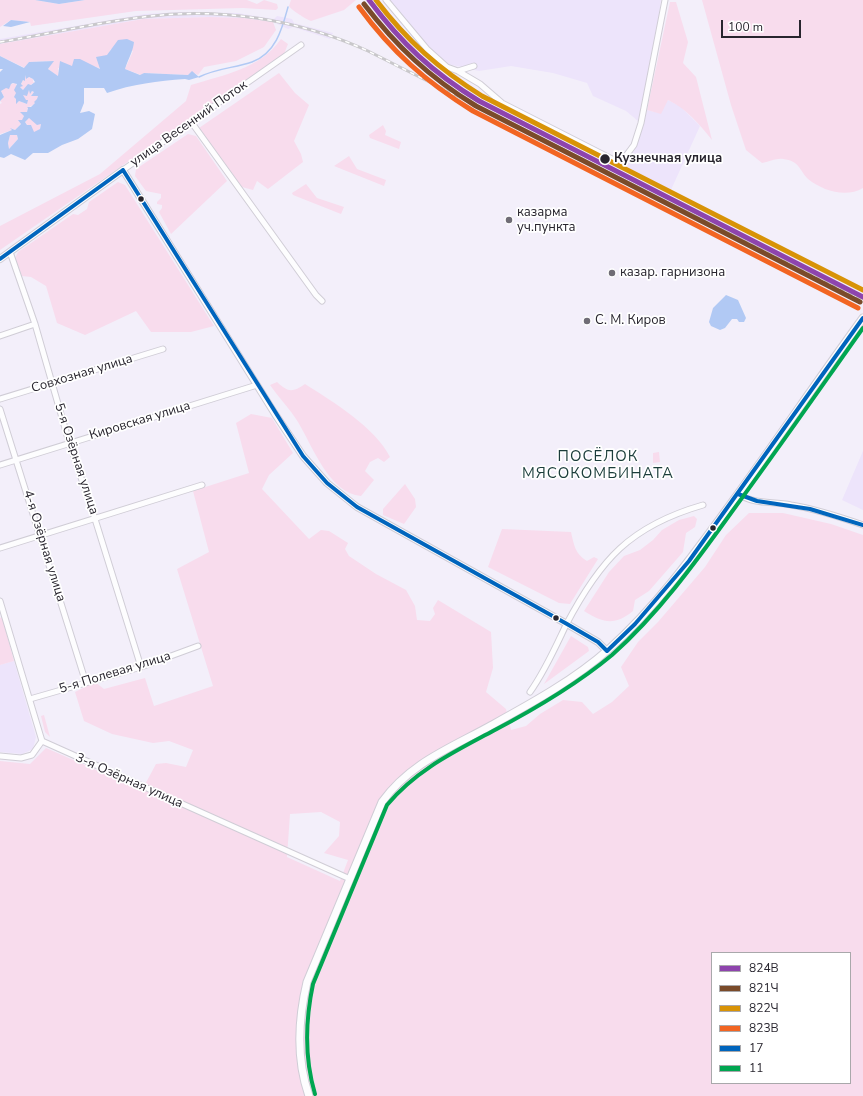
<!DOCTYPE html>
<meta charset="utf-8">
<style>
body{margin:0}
#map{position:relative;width:863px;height:1096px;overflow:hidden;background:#f3effa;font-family:"Nunito Sans",sans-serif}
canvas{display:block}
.legend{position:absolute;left:711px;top:952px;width:140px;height:132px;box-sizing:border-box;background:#fff;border:1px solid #a9a8ab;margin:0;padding:5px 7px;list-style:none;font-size:12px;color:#28252e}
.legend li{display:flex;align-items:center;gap:8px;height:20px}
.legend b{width:20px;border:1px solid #a9a8ab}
.scale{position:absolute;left:721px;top:20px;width:80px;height:18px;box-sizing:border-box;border:2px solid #28252e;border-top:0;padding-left:5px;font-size:12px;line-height:14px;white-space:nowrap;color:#28252e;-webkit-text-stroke:3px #fff;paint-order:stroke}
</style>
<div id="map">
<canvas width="863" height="1096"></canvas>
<ul class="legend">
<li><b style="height:5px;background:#8e44ad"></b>824В</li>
<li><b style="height:5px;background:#7a4b2a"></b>821Ч</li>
<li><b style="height:5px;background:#d89307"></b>822Ч</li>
<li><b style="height:5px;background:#f26522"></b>823В</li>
<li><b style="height:5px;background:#0065bd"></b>17</li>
<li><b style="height:5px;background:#00a651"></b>11</li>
</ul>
<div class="scale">100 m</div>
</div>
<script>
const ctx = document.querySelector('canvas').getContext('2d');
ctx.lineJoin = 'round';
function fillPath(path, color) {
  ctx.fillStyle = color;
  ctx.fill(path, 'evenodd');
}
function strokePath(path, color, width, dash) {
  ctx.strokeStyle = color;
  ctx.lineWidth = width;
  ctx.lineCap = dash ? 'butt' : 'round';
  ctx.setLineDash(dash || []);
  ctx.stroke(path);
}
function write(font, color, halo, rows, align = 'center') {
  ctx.font = font + ' "Nunito Sans",sans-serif';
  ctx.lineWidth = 3.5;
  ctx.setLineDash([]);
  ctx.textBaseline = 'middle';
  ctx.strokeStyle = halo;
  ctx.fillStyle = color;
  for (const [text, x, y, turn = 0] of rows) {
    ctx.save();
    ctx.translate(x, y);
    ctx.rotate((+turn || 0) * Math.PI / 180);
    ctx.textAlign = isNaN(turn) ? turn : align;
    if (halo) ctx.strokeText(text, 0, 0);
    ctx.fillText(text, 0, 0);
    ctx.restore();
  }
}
fillPath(new Path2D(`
 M390,0H661L657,31L638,121L626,111L593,96L587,83L553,73L511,66L479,71L448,64L429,47Z
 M181,12L237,13L274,19L277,16L292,19L294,23L333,33L330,39L293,27L288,29L273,22L243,18L209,17L143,19L0,44V39L145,14Z
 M668,100L680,106L700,126L670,192L618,164L627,159L634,151L644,124L647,110L654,112Z
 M863,451V510L842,500Z
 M14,661L36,737L33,749L22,754L0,752V665Z`), '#ede4fb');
fillPath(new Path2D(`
 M0,0H35L59,4L85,0H247L257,4L264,0L277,4L278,8L276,10L243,8L136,11L31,26L30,22L11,20L0,27Z
 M291,0H356L344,10L311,21C306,19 291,10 289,6Z
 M702,0H863V188C846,198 823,191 808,179C799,170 800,161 783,159C777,158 768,162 762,163L746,150L731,105Z
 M670,2H676L688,42L683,63L696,77L712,140C699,124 687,109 668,100L661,114L647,110Z
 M209,17L243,18L273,22L276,30L264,47L236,61L204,67L198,75L192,72L188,75L144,73L141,75L125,69L133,51L111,49L101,69L94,66L58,68L59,77L48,69L53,61L29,62L25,68L0,56V44L143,19Z
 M281,39L288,44L284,54L0,250V226L100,174L186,101L191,85C223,75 260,69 281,39Z
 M279,73L295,93L309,105L294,141L301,154L303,162L268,189L257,181L253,190L242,187L199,128Z
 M25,75L27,79L28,77L33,79V82H35L23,90L20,87L23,80L25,81Z
 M16,83L17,103L19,101L27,104L22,95L29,90L30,93L32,91L34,92L31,96H38C38,101 34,106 28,107L27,112L24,114C24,120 20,126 15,130L11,128L13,130L0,134V104L2,103L0,101L4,97L1,91L11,84Z
 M29,118L41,124L40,129L34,133L25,122Z
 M383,125L386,131L385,135L401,142L399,149L370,138L369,135Z
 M188,134L196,136L227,181L171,234L159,212L162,208V205L157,204V202L161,198V194L146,191L135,176L136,169Z
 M10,135H17L18,139L9,149L8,143Z
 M349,156L357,169L386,180L384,186L334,166Z
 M118,182L125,185L214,326L191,332H151L136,311L85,335L57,323L46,286L31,277L22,276L15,258L18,252L73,214L78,215L87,209L89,202Z
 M306,184L317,198L344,207L341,214L293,195L292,193Z
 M277,382C288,392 292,393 305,384C333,402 375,427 390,457L384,462L378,458L370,462L365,471L374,480L361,496C329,493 313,447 298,422C290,409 279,398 270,385Z
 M251,414L272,418L293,453L269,475L262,489L309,539L321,530L329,531L348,543L345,549L349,556L376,574L406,590L415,606L417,620L430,621L435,614L433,608L438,600L491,632L493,668L486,692L506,709L511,730L526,726L540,714L563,700L582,702L593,714L612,702L629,686L621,667L638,642L658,622L705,567L726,535L749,513H783L831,524L863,535V1096H0V761L30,764L46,748L142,790L156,764L166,763L186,767L193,750L169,741L153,743L112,734L84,721L75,692L95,682L104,689L145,678L154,706L213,686L177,569L209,552L193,491L249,473L236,423ZM321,812L340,822L339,836L324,853L348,860L340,881L287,857L290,814ZM712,953H850V1083H712Z
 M659,452L660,462L653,463V453Z
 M405,484L415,499L416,507L404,524L383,515V509Z
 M694,516L697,519L695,527L686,533L683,552L649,591L635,600L633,611C615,626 603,623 584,611L609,572L624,556L640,550L653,540L662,530L679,520Z
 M502,529L571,532C574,545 575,554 587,561L594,557L598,559L570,604L559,603L488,567Z
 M2,617L14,661L0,665V618Z
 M571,636L588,647L589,651L544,684Z
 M44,715L50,737L45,732L41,716Z`), '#f8dced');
fillPath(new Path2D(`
 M35,0H85L59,4Z
 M11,20L30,22L11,27L3,26Z
 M127,39L134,42C133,52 128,59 125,69L140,75L144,73L188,75L192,71L199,77L189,80L185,79C158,81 132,84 107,93L104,88H84V103L80,113L89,111L95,114L92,129L78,139L62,145L48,153H33L25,160L11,154L4,158L0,157V135L12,130L10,128L15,130L21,124L18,120H22L24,116L20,112H27L28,108L27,107H31L35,103L34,102L37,99L38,96H31L34,92L32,91L30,94L29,90L27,96L23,95L26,100H28L27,104L19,101L16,104V99L14,97L16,93L14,90L17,84L13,83L11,84L9,89L6,88L1,91L4,97L0,101V72L3,69H0V56L24,68L29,62L54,61L48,69L58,76L60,61L72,66L74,59H80L100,69L96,57L107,55L118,40ZM25,75L26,79L29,77L33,79L35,82L31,85L28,84L23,90L20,87L23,86L21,84L23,80L25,81ZM29,118L37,125L41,124L40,129L34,132L31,125H27L25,122ZM10,135H17L18,139L9,149L8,143Z
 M726,295L738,300L746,318L744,322H739L737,319H732L725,328L720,330L711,326L709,322L713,308Z`), '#b1c9f4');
strokePath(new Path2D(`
 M199,77C217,68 235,68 252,62C276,53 282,29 288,7`), '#b1c9f4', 1.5);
const minor = new Path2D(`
 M386,0L427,49L447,67L458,71L480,84L502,103L616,161L625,157L634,145L641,123L665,0
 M458,71L474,66
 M192,123L316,295L322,301
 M123,170L301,45
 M10,252L35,324L69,442L95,519L141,667
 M0,336L35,324
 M0,399L163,349
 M0,409L86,683
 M0,465L257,385
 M738,494C755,505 772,501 791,505C816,509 840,517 863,525
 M0,548L202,485
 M0,601L42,741L350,879
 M530,692C545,671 555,648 566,625C600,560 630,526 703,505
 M30,699L141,667L198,646
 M0,756L21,758L32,755L42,741`);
const tertiary = new Path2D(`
 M0,259L123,170L275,414L303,456L327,483L357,507L567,624L598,642L607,651`);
const secondary = new Path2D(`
 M309,1096C296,1059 298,1020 307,982L382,802C411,762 451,748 492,725C532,703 574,680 609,649C656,607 693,556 730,505C775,443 818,380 863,318`);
strokePath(minor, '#d0cdd6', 7);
strokePath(tertiary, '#d0cdd6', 8);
strokePath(secondary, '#d0cdd6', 9);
strokePath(minor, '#fdfdfe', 5);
strokePath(tertiary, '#fdfdfe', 6);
strokePath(secondary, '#fdfdfe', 7);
const rail = new Path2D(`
 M0,42C48,34 95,23 143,17C220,7 298,19 368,51L863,301`);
strokePath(rail, '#c9c8cb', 3);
strokePath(rail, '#fff', 1.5, [4.5]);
strokePath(new Path2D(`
 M123,170L303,456L327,483L357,507L567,624L598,642L607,651
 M0,259L123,170
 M738,494L757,501L810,509L863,525
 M607,651L635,624L689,561L863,318`), '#0065bd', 4);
strokePath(new Path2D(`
 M315,1094C304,1057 305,1022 313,984L387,805C416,770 454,752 493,731C535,709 576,685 612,655C658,614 695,563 731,513C776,452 819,390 863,328`), '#00a651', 4);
strokePath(new Path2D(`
 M369,0C401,43 433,73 479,101L863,297`), '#8e44ad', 5);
strokePath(new Path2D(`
 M364,4C397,47 429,77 476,106L860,302`), '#7a4b2a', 5);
strokePath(new Path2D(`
 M376,0C407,41 439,69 482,96L863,290`), '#d89307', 5);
strokePath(new Path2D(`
 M359,7C392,52 426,82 473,111L858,308`), '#f26522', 5);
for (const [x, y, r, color] of [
 [605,159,5.5,"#28252e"],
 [141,199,3.5,"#28252e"],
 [509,220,4,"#6f6c75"],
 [612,273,4,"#6f6c75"],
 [587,321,4,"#6f6c75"],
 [713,528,3.5,"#28252e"],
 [556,618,3.5,"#28252e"]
]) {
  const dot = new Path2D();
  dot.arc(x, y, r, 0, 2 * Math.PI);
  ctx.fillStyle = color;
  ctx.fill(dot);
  strokePath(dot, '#fff', 1.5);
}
write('13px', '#28252e', '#fff', [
 ["улица Весенний Поток",189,124,-35],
 ["Совхозная улица",82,374,-17],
 ["Кировская улица",140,421,-17],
 ["5-я Озёрная улица",76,459,72],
 ["4-я Озёрная улица",44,546,73],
 ["5-я Полевая улица",115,673,-17],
 ["3-я Озёрная улица",129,781,24]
]);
write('bold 13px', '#28252e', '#fff', [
 ["Кузнечная улица",614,159]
], 'left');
write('13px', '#28252e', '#fff', [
 ["казарма",517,213],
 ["уч.пункта",517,228],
 ["казар. гарнизона",620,273],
 ["С. М. Киров",595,321]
], 'left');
ctx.letterSpacing = '1px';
write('15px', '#1b3d3b', '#fff', [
 ["ПОСЁЛОК",598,457],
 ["МЯСОКОМБИНАТА",598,474]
]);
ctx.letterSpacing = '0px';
</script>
